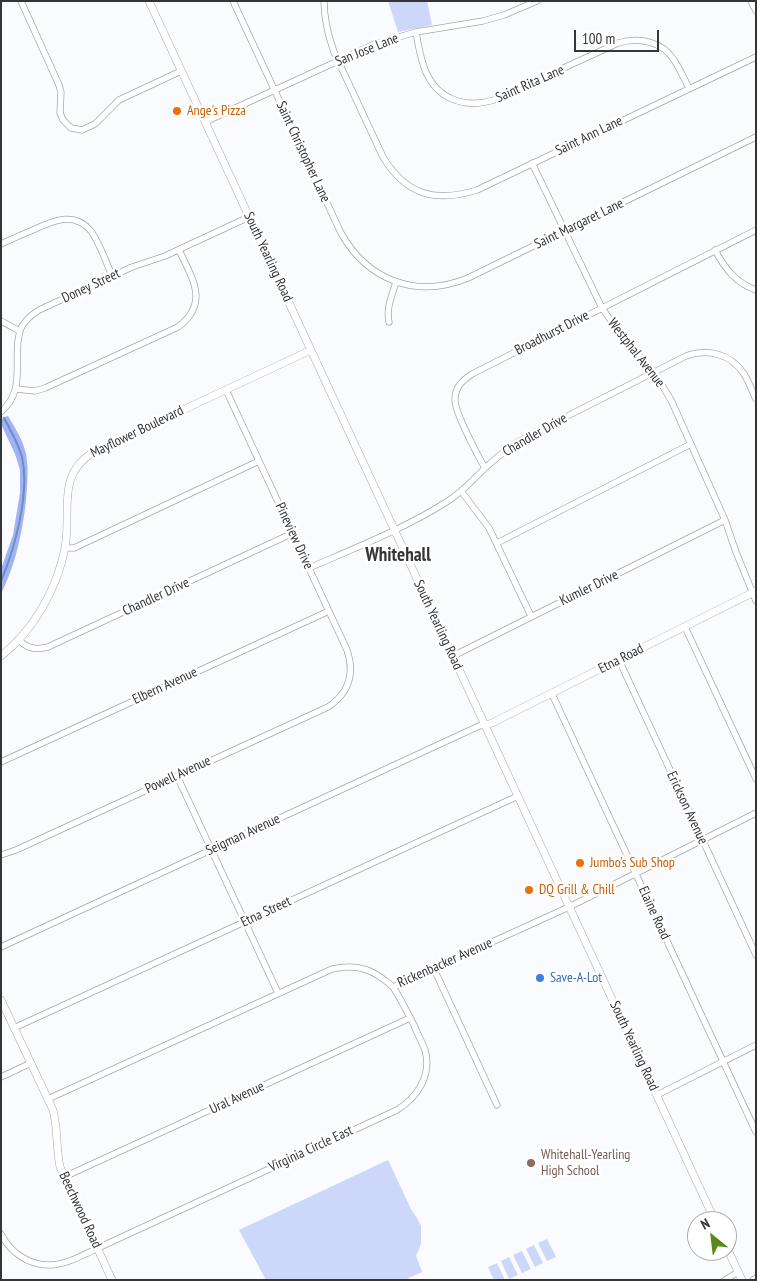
<!DOCTYPE html>
<style>
body{margin:0}
#map{position:relative;width:757px;height:1281px;overflow:hidden;background:#fafbff;font-family:"PT Sans Narrow",sans-serif}
canvas{display:block}
.frame{position:absolute;inset:0;border:2px solid #343536;pointer-events:none}
.north{position:absolute;left:687px;top:1211px;width:50px;height:50px;box-sizing:border-box;background:#fff;border:1px solid #aeaeaf;border-radius:50%;rotate:331deg;font-size:14px;font-weight:700;line-height:20px;text-align:center;color:#343536}
.north::after{content:'';display:block;margin:auto;width:18px;height:22px;background:#59881b;clip-path:polygon(50% 0,100% 100%,50% 72%,0 100%)}
.scale{position:absolute;left:574px;top:30px;width:85px;height:22px;box-sizing:border-box;border:2px solid #343536;border-top:0;padding-left:6px;font-size:15px;line-height:18px;white-space:nowrap;color:#343536;-webkit-text-stroke:4px #fff;paint-order:stroke}
</style>
<div id="map">
<canvas width="757" height="1281"></canvas>
<div class="frame"></div>
<div class="north">N</div>
<div class="scale">100 m</div>
</div>
<script>
const ctx = document.querySelector('canvas').getContext('2d');
ctx.lineJoin = 'round';
function fillPath(path, color) {
  ctx.fillStyle = color;
  ctx.fill(path, 'evenodd');
}
function strokePath(path, color, width, dash) {
  ctx.strokeStyle = color;
  ctx.lineWidth = width;
  ctx.lineCap = dash ? 'butt' : 'round';
  ctx.setLineDash(dash || []);
  ctx.stroke(path);
}
function write(font, color, halo, rows, align = 'center') {
  ctx.font = font + ' "PT Sans Narrow",sans-serif';
  ctx.lineWidth = 5;
  ctx.setLineDash([]);
  ctx.textBaseline = 'middle';
  ctx.strokeStyle = halo;
  ctx.fillStyle = color;
  for (const [text, x, y, turn = 0] of rows) {
    ctx.save();
    ctx.translate(x, y);
    ctx.rotate((+turn || 0) * Math.PI / 180);
    ctx.textAlign = isNaN(turn) ? turn : align;
    if (halo) ctx.strokeText(text, 0, 0);
    ctx.fillText(text, 0, 0);
    ctx.restore();
  }
}
fillPath(new Path2D(`
 M388,1H427L432,25L398,32Z
 M388,1160L411,1209L417,1218L421,1226V1244L416,1256L422,1272L405,1280H266L239,1230Z
 M547,1239L556,1257L547,1261L538,1243Z
 M534,1245L543,1263L535,1267L526,1249Z
 M522,1251L531,1269L522,1273L513,1255Z
 M509,1257L518,1275L509,1279L501,1261Z
 M497,1263L505,1280H494L488,1267Z`), '#ccd7fa');
fillPath(new Path2D(`
 M8,416C15,428 23,440 26,454C29,470 27,485 26,501C22,534 16,563 1,594V569L13,535L20,493V470L15,454L1,424V420L4,417Z`), '#a0b2f8');
strokePath(new Path2D(`
 M1,581C15,548 30,493 22,457C18,443 11,431 4,418`), '#6e8eba', 2);
const minor = new Path2D(`
 M21,1L59,85L61,92L60,113L63,120L71,128L82,130L95,124L119,100L181,71
 M233,1L341,233C368,281 417,299 468,278L756,137
 M324,1C324,19 328,35 334,52L383,157C406,195 435,203 477,190L756,57
 M751,1L756,11
 M416,32C418,44 420,56 424,67C435,99 464,109 494,100L618,43C639,37 662,41 674,60C680,69 684,79 689,88
 M205,122L375,44L416,32L483,21L504,15L537,1
 M532,163L602,308L624,339L654,372L671,400L725,520L736,552L756,601
 M1,244C12,239 23,234 33,230C52,221 74,211 90,230C98,239 107,264 112,276
 M715,250C725,269 736,283 756,290
 M1,321L20,331
 M389,322C386,307 392,296 396,282
 M16,389L35,391L45,388L178,327C210,303 192,278 179,250
 M1,412C24,391 15,368 18,341C19,338 19,333 20,330C24,321 31,315 39,310L132,267L165,256L249,217
 M485,468C478,456 454,411 455,399C455,387 463,380 472,374L756,230
 M461,491L489,528L531,616
 M497,543L691,444
 M65,548H74L259,461
 M309,568C355,548 406,528 448,501C462,492 473,480 485,468C498,456 512,445 528,436L686,356C708,348 731,354 744,374C749,382 752,391 756,399
 M685,627L756,779
 M19,640C28,649 36,650 48,647L293,533
 M453,656L725,520
 M619,660L756,955
 M552,694L756,1132
 M1,762L329,611
 M177,776L278,993
 M1,855L16,850L328,707C349,693 355,674 347,650L226,390
 M1,947L479,726L485,725
 M434,969L497,1105
 M14,1028L518,796
 M1,1077L31,1063
 M657,1095L756,1045
 M48,1099L332,969C359,963 374,970 393,987L569,907L756,813
 M64,1177L410,1018
 M1,1234C10,1252 28,1265 49,1265C66,1265 83,1255 98,1248L397,1110C418,1097 432,1075 425,1050C422,1042 417,1033 414,1025C407,1012 401,999 393,987
 M725,1280L738,1272
 M753,1280L756,1278`);
const tertiary = new Path2D(`
 M149,1L715,1221
 M1,656C34,630 57,589 65,548C72,510 55,475 95,451L311,350
 M485,725L492,723L756,591
 M1,1000L53,1110C58,1129 56,1148 60,1167L112,1280
 M727,1248L742,1280`);
strokePath(minor, '#a7a8ab', 7);
strokePath(tertiary, '#a7a8ab', 8);
strokePath(minor, '#fff', 5.5);
strokePath(tertiary, '#fff', 7);
for (const [x, y, r, color] of [
 [177,111,5,"#e8710a"],
 [580,863,5,"#e8710a"],
 [529,890,5,"#e8710a"],
 [540,978,5,"#3f7fe0"],
 [531,1163,5,"#8d6e63"]
]) {
  const dot = new Path2D();
  dot.arc(x, y, r, 0, 2 * Math.PI);
  ctx.fillStyle = color;
  ctx.fill(dot);
  strokePath(dot, '#fff', 2);
}
write('14px', '#343536', '#fff', [
 ["San Jose Lane",367,50,-22],
 ["Saint Rita Lane",530,84,-24],
 ["Saint Ann Lane",589,136,-26],
 ["Saint Christopher Lane",303,152,65],
 ["Saint Margaret Lane",579,224,-26],
 ["South Yearling Road",268,257,65],
 ["Doney Street",91,286,-25],
 ["Broadhurst Drive",552,333,-27],
 ["Westphal Avenue",636,353,52],
 ["Mayflower Boulevard",137,432,-26],
 ["Chandler Drive",535,435,-30],
 ["Pineview Drive",294,536,65],
 ["Kumler Drive",589,588,-26],
 ["Chandler Drive",156,597,-25],
 ["South Yearling Road",438,625,65],
 ["Etna Road",621,659,-27],
 ["Elbern Avenue",165,686,-25],
 ["Powell Avenue",178,775,-25],
 ["Erickson Avenue",687,808,65],
 ["Seigman Avenue",243,835,-25],
 ["Etna Street",266,912,-25],
 ["Elaine Road",654,913,65],
 ["Rickenbacker Avenue",445,963,-24],
 ["South Yearling Road",634,1046,65],
 ["Ural Avenue",237,1098,-25],
 ["Virginia Circle East",311,1149,-25],
 ["Beechwood Road",80,1210,65]
]);
write('14px', '#c56008', '#fff', [
 ["Ange's Pizza",187,111],
 ["Jumbo's Sub Shop",590,863],
 ["DQ Grill & Chill",539,890]
], 'left');
write('14px', '#366cbe', '#fff', [
 ["Save-A-Lot",550,978]
], 'left');
write('14px', '#785e54', '#fff', [
 ["Whitehall-Yearling",541,1155],
 ["High School",541,1171]
], 'left');
write('bold 19px', '#343536', '#fff', [
 ["Whitehall",398,556]
]);
</script>
